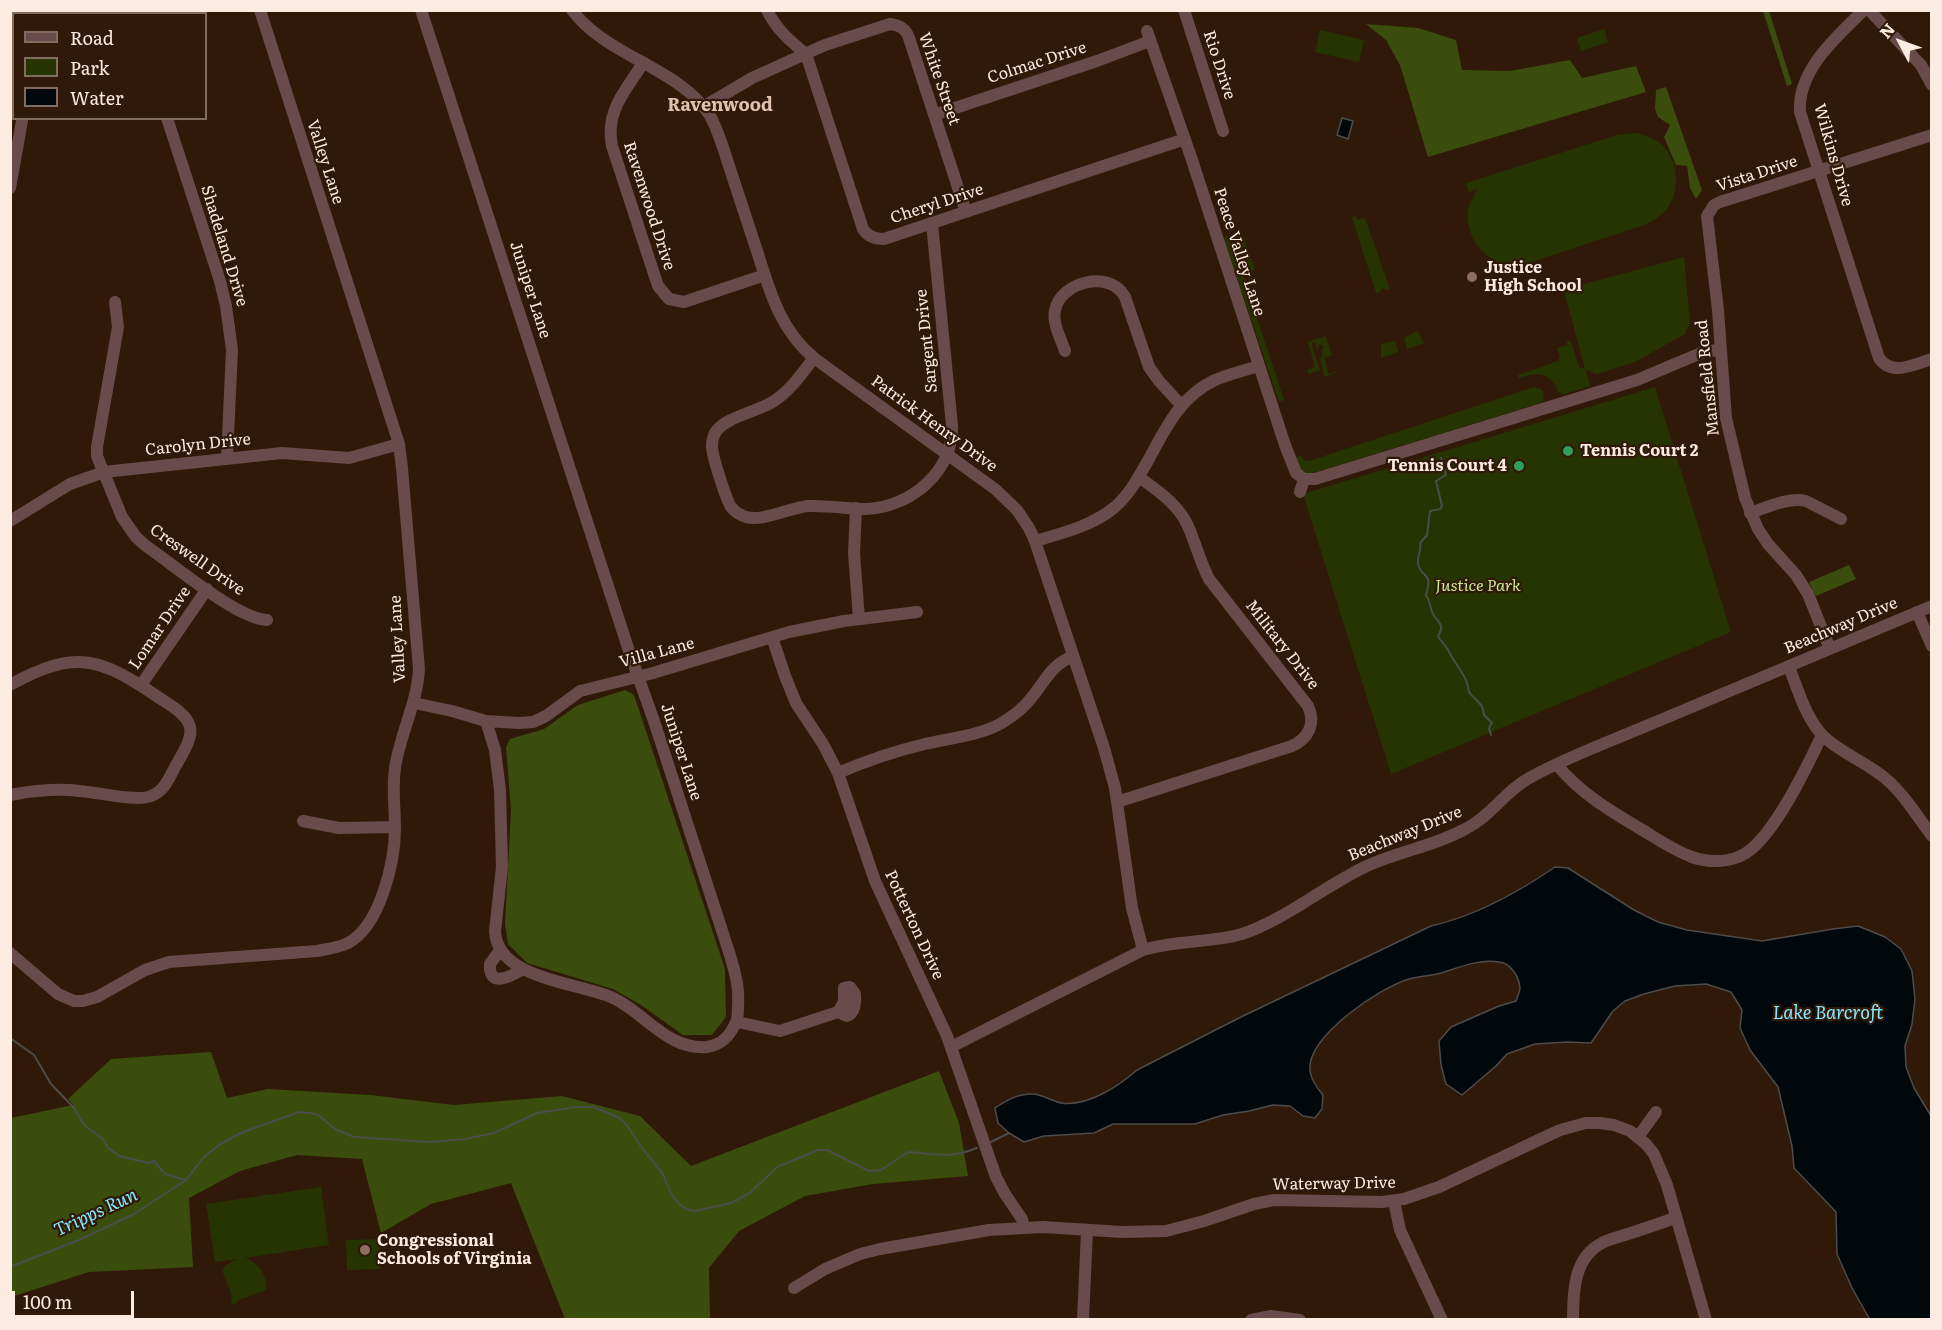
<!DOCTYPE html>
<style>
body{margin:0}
#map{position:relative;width:1942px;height:1330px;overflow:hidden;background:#301909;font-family:Literata,serif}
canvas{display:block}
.frame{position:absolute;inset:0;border:12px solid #fbebe0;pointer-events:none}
.legend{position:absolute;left:12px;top:12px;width:195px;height:108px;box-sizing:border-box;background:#301909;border:2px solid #816d5f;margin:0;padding:8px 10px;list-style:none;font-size:18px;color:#fbebe0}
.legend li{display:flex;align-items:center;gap:12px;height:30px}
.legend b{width:30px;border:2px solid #816d5f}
.north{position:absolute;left:1870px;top:12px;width:60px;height:60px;-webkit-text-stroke:4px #301909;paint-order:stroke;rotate:311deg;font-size:16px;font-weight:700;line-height:24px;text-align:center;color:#fbebe0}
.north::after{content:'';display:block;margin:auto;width:21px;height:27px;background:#fbebe0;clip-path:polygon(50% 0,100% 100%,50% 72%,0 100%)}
.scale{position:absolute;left:12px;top:1291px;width:122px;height:27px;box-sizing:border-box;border:3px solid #fbebe0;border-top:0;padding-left:8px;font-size:18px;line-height:21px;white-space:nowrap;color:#fbebe0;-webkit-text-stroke:4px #301909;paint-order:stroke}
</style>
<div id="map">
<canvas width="1942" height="1330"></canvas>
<div class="frame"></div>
<ul class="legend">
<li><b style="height:8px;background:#684b4a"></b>Road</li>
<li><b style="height:16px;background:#263401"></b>Park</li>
<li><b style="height:16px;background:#01080b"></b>Water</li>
</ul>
<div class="north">N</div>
<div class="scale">100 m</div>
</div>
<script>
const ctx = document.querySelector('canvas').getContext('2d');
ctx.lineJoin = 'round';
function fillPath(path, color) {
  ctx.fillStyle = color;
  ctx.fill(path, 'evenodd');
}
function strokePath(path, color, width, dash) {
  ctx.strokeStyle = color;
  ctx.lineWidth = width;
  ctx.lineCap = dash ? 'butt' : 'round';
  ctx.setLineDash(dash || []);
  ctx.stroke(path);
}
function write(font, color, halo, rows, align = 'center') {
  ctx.font = font + ' Literata,serif';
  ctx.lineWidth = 4.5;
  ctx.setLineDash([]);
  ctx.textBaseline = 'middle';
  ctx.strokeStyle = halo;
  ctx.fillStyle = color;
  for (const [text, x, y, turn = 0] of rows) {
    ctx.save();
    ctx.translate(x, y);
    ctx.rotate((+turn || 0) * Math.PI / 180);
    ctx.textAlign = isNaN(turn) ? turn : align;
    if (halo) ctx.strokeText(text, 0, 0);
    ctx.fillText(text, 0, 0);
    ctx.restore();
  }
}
fillPath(new Path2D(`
 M1604,29L1608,42L1581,51L1577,38Z
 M1320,30L1364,40L1359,62L1315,52Z
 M1637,133C1643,135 1650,137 1655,140C1676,152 1682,184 1670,204C1664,215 1654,220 1644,225L1529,263C1523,264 1516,266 1510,265C1484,262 1465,236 1468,211C1469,204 1474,196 1477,189L1469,192L1466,183L1617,135Z
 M1356,216L1357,220L1365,218L1390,289L1387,290L1382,288L1380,292L1376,293L1352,217Z
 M1242,232L1255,269L1251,271L1253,280L1251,281L1238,240V236Z
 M1226,235L1230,237L1284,400L1279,402L1224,239Z
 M1684,257L1690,322L1685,334L1635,362L1597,374L1586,370L1590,386L1565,394L1558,392C1552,372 1537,372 1519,378L1518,375L1558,361L1560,357L1557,348L1567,345L1566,340L1571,342L1579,367L1585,369L1564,291L1566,289Z
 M1417,331L1425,343L1407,349L1404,338Z
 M1326,336L1332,355L1325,358L1328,374L1341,370L1325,377L1320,359L1321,358L1323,345H1319L1317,351L1315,342L1311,343L1320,370L1309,374L1307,370L1315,367L1308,342Z
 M1395,341L1398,352L1381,358V344Z
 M1534,387L1541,389L1544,393L1543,401L1537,404L1313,473C1302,475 1299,467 1296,458L1300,455L1305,461L1312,460Z
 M1655,387L1731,632L1391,774L1303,494Z
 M321,1187L329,1245L245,1258C257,1262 268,1274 266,1290L239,1300L235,1305L231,1304L232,1296L222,1270L226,1265L237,1259L215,1262L206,1204Z
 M379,1239L380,1269L347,1270L346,1240Z`), '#263401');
fillPath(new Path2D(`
 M1763,11H1769L1792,84L1787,86Z
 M1366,24L1418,28L1456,40L1462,70L1510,71L1570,60L1582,78L1636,66L1646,92L1428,157L1400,65L1386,40Z
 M1666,87L1702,190L1696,199L1690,188L1687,166L1676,165L1664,137L1670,125L1658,117L1655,109L1656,90Z
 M1849,565L1856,579L1816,596L1809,582Z
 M625,690L634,695L725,969L726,1017L712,1035H683L641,1005L613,989L527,963L508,944L505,924L511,810L506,747L510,739L544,729L578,705Z
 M211,1052L227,1098L268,1089L370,1095L454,1105L562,1096L640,1116L691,1166L939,1071L959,1123L968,1176L873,1184L805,1196L739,1231L709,1268L710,1319H565L511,1183L431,1204L381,1233L362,1159L297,1155L240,1171L189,1198L193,1267L89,1272L11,1297V1118L73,1105L68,1099L111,1059Z`), '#3a4d0c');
const water = new Path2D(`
 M1342,118L1353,121L1348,139L1337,135Z
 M1555,867L1568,868L1634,910L1658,922L1687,930L1762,941L1833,929L1858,926L1885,937L1901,949L1912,971L1915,999L1912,1024L1905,1046L1906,1067L1914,1088L1931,1116V1319L1871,1320L1869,1318L1852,1288L1837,1254L1836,1212L1794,1168L1792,1146L1778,1087L1750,1050L1740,1028L1742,1010L1731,992L1706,984L1675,986L1644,994L1625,1001L1613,1011L1591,1043L1567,1042L1535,1044L1507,1054L1496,1066L1462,1095L1446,1084L1441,1065L1439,1041L1451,1027L1499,1006L1516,1001C1517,997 1520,992 1520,988C1519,977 1511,963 1499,962C1479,959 1460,967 1441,973C1431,976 1420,976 1409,979C1381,987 1305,1037 1310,1071C1311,1080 1317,1088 1323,1095L1322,1109L1315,1118L1303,1116L1290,1106L1273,1105L1249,1111L1223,1115L1195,1124H1113L1094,1133L1044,1136L1024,1142L1009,1133L998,1123L995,1108C1007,1100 1019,1093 1034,1094C1043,1095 1052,1101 1061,1103C1087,1107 1119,1086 1137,1070L1241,1017L1431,926C1476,916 1517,893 1555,867Z`);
fillPath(water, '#01080b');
strokePath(water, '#4c4c4b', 1.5);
strokePath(new Path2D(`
 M1441,458L1446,475L1436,481L1442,506L1440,509L1430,511L1427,535L1420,543C1422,550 1417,555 1418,563C1420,579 1434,570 1426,595C1430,601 1430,608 1433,614C1439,624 1445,624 1438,636C1440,641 1443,642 1446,647C1449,650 1450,655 1453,659C1458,667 1464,674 1467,683C1468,686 1468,689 1469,692C1474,700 1484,703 1484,715L1492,723L1489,728L1491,735
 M10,1038L34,1055L51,1084L74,1108L84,1125L103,1139L108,1148L119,1156L149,1163L154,1161L165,1174L185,1180
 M991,1142L1009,1133
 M10,1267L79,1240L134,1214L186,1180L203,1158L220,1144L243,1132L299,1112L317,1114L335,1129L354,1137L430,1142L465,1139L494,1133L537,1113L576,1107H593L618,1117L626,1124L642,1148L663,1174L670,1192L678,1203L686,1209L695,1211L731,1203L750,1193L777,1167L818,1150H827L869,1171L881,1170L908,1152C937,1154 949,1159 977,1148`), '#4c4c4b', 2);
strokePath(new Path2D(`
 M132,10L133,14
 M421,10L630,654L655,724L729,952C738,981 740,992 737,1022H736C730,1036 722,1045 707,1047C666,1050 645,1012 611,997C576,982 497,979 495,931L502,867L500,790L495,750L486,721
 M572,10C606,56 677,67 709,114C719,131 724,151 730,169C739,197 748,224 757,251C770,292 780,330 814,358L995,489L1017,510L1029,528L1035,541L1104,748L1115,788L1132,908L1143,950
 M767,10C776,29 790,41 806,54L863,229C868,237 875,239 884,239L1185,139
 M1184,10L1223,131
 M1864,10C1837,36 1797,71 1800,112L1879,358C1892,377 1914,364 1932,359
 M1869,10L1921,65L1932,85
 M1147,31L1191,157L1285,445L1296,473L1304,479L1300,492
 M643,63C625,92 605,111 612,146L658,286L669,299L684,302L765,275
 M703,107L752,78L825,45L890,24C900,25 906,29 909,38L966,212
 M934,115L1097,61L1150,41
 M167,118L220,281L226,306L232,350L227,458
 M10,188L22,121
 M115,302L118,327L97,447V456L122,517L136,537L146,546C174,565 236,618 267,620
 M1065,351C1061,339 1052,323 1055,310C1060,283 1109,268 1125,297L1149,367L1159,381L1181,405
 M814,358C802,373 791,390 774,401C758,412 724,417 715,433C713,437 712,442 712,446C712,456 726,499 731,507C735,512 740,515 746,517C761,522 790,508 808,506C828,505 848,509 867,509C912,507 954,470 952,425L932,224
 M1304,479H1315L1637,380L1701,353L1721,349
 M856,508L854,553L859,619
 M1750,513C1768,507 1788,497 1806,501L1841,519
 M10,521L70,484L104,472L282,453L349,458L399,444
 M1035,541C1063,533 1092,526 1115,507C1130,494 1139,476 1149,459C1166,427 1181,396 1215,380C1229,374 1245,370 1259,366
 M1917,612L1932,646
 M772,637L785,676L796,703L823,744L838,773L875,881L947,1036L996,1177L1005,1194L1022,1219L1024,1228
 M1830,649L1808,594L1796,575L1768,544L1758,529L1745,498L1726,418L1718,310L1707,216L1714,205L1720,202L1932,135
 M1789,667C1797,687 1804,712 1818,730C1832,749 1866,762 1885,778C1904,794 1917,816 1932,836
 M10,685C77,648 101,658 161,699C171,706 187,714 190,727C193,740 180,757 174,769C168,780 164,791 151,796C136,802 97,792 79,791C57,788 32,791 10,795
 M141,685L207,589
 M414,703L452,711L486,721L519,723L533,722L546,716L580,691L653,673L789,632L844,621L917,612
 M1557,765C1581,794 1612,812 1644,831C1659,840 1675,851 1692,857C1709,863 1730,863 1746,853C1775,834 1807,767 1822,735
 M838,773C866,761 895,751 925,744C951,738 977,736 1000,724C1012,717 1024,708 1032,697C1047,679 1050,666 1073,656
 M1117,802L1292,746C1309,738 1316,723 1308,706L1209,579C1200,562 1196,544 1188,526C1178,504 1158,491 1139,477
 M303,821L339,828L395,827
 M500,950L490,964C488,989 512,976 523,969
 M10,953L58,994L74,1001H83L97,997L145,970L169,962L317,951C327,949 338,948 348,943C380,926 395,862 395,828C395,808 392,788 395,768C400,734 417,704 419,669L402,468L399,444L260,10
 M737,1022L780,1031L838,1012L844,1002V988L850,987L855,994C856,1002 855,1013 847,1016L838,1012
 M951,1047L1143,950C1175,940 1210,943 1242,934C1285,920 1327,884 1369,865C1401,851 1437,845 1467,828C1492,815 1506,790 1531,777C1569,756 1611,741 1651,724C1745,685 1839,646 1932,606
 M1638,1137L1656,1112
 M1394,1201L1400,1230L1442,1320
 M794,1288L825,1269L860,1254L880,1249L989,1230L1043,1227L1122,1232L1166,1231L1204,1221L1254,1204L1274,1200L1382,1202L1404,1199L1439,1187L1560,1130L1586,1123H1600L1614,1125L1630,1131L1646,1144L1654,1154L1667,1185L1706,1320
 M1083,1320L1087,1230
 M1251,1320L1271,1316L1300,1320
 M1573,1320C1573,1290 1574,1256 1604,1242C1613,1238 1622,1236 1631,1233C1646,1228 1661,1223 1675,1218`), '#684b4a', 12);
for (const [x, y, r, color] of [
 [1472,277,6,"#8d6e63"],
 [1568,451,6,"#2e9e5b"],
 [1519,466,6,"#2e9e5b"],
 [365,1250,6,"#8d6e63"]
]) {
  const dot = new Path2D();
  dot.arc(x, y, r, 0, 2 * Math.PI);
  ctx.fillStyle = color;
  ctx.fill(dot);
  strokePath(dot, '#301909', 2);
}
write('16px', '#fbebe0', '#301909', [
 ["Colmac Drive",1037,63,-18],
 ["Rio Drive",1219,65,72],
 ["White Street",939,79,71],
 ["Wilkins Drive",1833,155,74],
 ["Valley Lane",325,162,72],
 ["Vista Drive",1757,174,-18],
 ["Cheryl Drive",937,204,-18],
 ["Ravenwood Drive",649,206,72],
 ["Shadeland Drive",224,246,73],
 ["Peace Valley Lane",1239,252,72],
 ["Juniper Lane",530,290,72],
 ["Sargent Drive",927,341,-96],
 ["Mansfield Road",1708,378,-96],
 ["Patrick Henry Drive",934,424,36],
 ["Carolyn Drive",198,445,-6],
 ["Creswell Drive",197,560,35],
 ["Beachway Drive",1841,626,-23],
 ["Lomar Drive",160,628,-56],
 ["Valley Lane",398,639,-93],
 ["Military Drive",1282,645,52],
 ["Villa Lane",657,653,-15],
 ["Juniper Lane",681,752,72],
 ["Beachway Drive",1405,834,-22],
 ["Potterton Drive",914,925,65],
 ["Waterway Drive",1334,1184,-1]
]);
write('bold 16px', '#fbebe0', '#301909', [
 ["Justice",1484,268],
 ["High School",1484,286],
 ["Tennis Court 2",1580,451],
 ["Tennis Court 4",1507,466,"right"],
 ["Congressional",377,1241],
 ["Schools of Virginia",377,1259]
], 'left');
write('italic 16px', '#caeb91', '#301909', [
 ["Justice Park",1478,586]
]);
write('bold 18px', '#e1c2ae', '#301909', [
 ["Ravenwood",720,106]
]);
write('italic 18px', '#88e7fe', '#301909', [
 ["Lake Barcroft",1828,1014],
 ["Tripps Run",96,1213,-25]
]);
</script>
